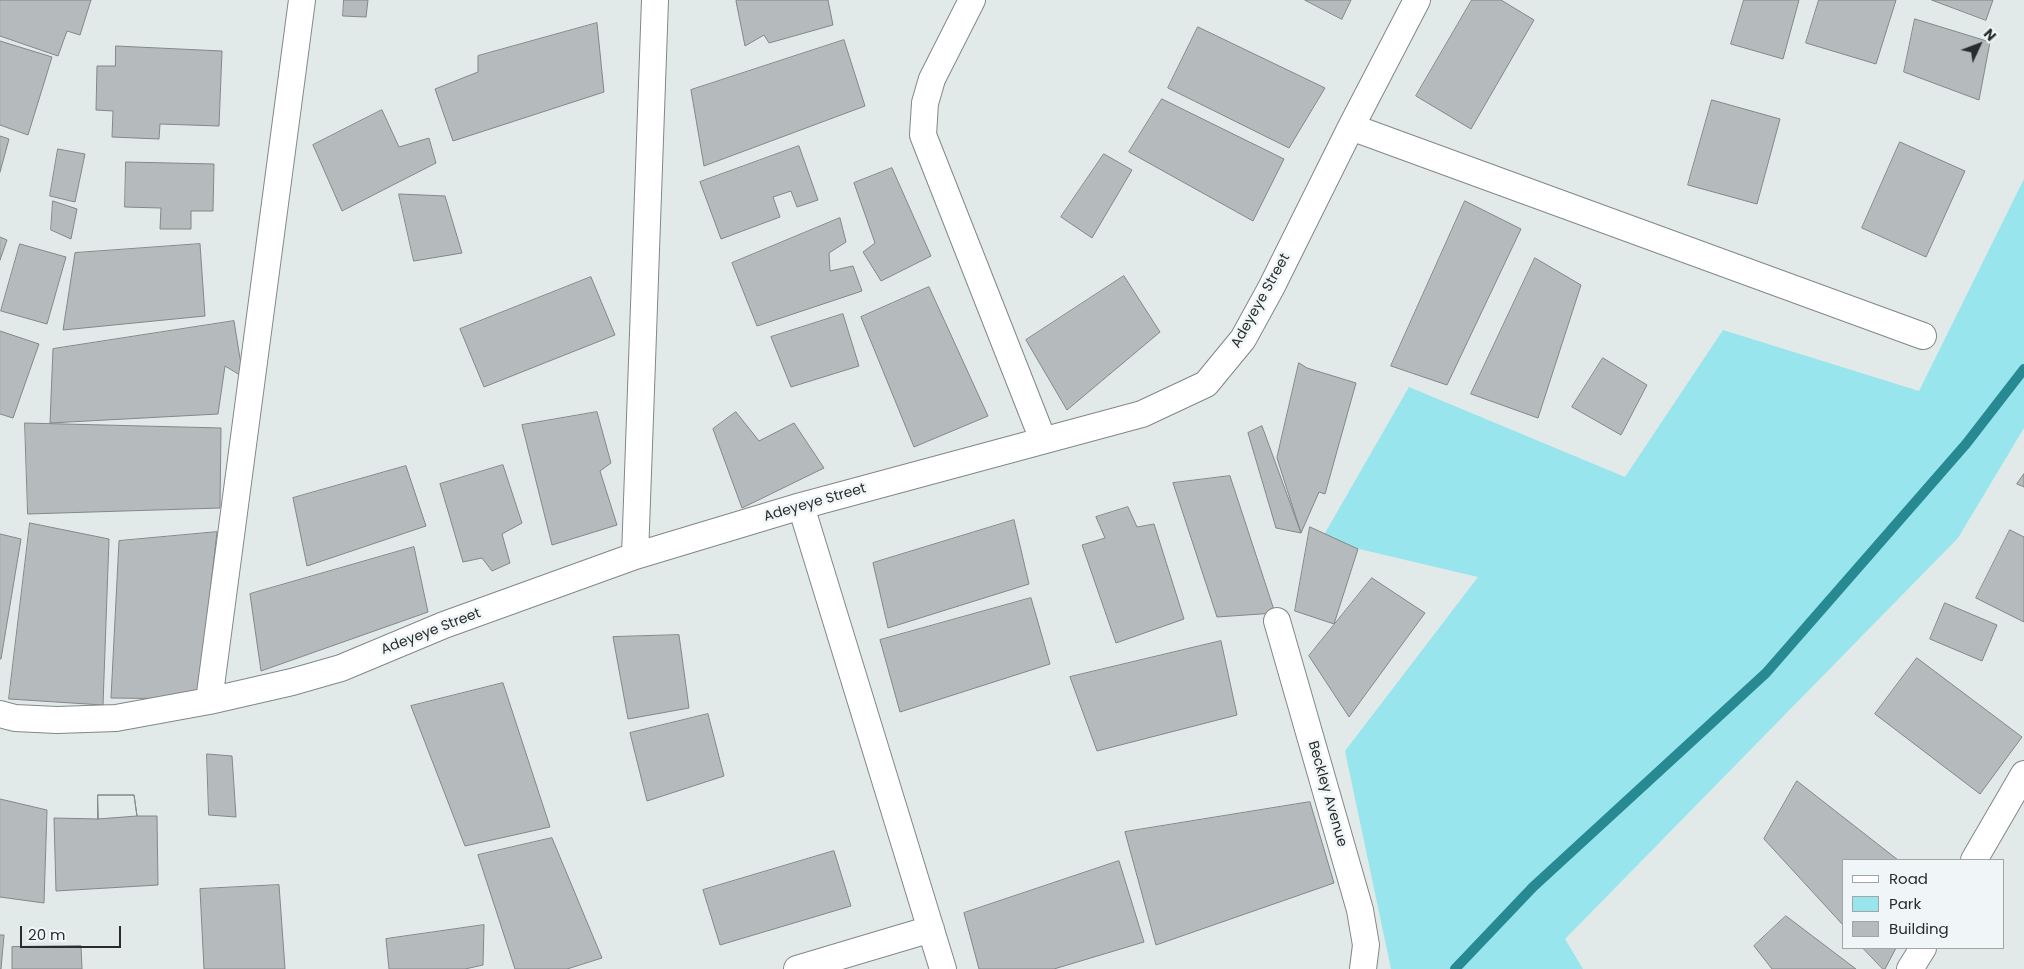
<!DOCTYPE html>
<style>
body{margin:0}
#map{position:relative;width:2024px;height:969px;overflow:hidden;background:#e2e9e9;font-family:Poppins,sans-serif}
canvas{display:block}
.legend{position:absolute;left:1842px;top:859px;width:162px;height:90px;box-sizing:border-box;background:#f0f6f7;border:1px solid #a0a5a6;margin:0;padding:6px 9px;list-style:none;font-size:15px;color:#292c2c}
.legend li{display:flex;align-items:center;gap:10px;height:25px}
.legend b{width:25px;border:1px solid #a0a5a6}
.north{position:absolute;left:1954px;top:20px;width:50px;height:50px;-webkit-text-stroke:4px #f0f6f7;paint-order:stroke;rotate:47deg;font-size:14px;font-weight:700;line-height:20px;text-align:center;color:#292c2c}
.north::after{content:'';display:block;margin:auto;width:18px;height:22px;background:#292c2c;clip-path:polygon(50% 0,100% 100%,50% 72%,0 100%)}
.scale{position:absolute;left:20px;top:926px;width:101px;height:22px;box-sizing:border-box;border:2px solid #292c2c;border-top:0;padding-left:6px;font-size:15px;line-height:18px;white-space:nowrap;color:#292c2c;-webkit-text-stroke:4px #f0f6f7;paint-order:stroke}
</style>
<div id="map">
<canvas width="2024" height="969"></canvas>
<ul class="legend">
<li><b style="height:6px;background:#fff"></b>Road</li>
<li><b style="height:14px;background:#98e5ed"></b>Park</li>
<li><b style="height:14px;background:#b5bbbc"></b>Building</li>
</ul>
<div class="north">N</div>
<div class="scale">20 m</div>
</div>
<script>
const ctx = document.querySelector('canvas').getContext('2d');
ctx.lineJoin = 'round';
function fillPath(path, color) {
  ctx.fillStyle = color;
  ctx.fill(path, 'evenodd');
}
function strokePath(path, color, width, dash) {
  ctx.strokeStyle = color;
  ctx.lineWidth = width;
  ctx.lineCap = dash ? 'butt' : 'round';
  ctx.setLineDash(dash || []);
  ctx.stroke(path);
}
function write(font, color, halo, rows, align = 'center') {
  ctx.font = font + ' Poppins,sans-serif';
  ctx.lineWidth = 5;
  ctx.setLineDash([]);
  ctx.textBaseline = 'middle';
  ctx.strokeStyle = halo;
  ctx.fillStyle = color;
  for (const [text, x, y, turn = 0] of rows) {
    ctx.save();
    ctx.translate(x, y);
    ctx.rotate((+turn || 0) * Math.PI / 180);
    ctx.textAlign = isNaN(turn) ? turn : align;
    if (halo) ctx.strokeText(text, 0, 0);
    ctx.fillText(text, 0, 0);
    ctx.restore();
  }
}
fillPath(new Path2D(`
 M2024,179V428L1958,538L1565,939L1583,969H1391L1345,751L1478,577L1321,540L1409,387L1625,477L1723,330L1919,391Z`), '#98e5ed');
strokePath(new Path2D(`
 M1455,969L1533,887L1766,673L1966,444L2024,369`), '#278992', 10);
const building = new Path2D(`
 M0,0H91L80,35L67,31L58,56L0,36Z
 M344,0H368L366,17L343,16Z
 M738,0H828L833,25L769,43L764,35L745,46L736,1Z
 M1305,0H1351L1342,19Z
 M1472,0H1501L1534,20L1471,129L1416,96Z
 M1744,0H1799L1783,59L1731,44Z
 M1819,0H1896L1876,64L1806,43Z
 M1932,0H1993L1986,20Z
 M1915,19L1990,42L1979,100L1904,72Z
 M597,23L604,92L453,141L435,89L478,72V56Z
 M1198,27L1325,88L1289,148L1168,88Z
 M844,40L865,106L704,166L691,90Z
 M0,41L52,57L28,135L0,125Z
 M116,46L222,51L219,126L160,124L159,139L112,137L113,111L96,110L97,66H115Z
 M1162,99L1284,159L1253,221L1129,152Z
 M1712,100L1780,119L1757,204L1688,185Z
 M382,110L399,147L429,138L436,163L342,211L313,145Z
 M0,136L9,139L0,172Z
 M1900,142L1965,171L1926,257L1862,228Z
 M799,146L818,200L797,207L791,191L773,197L780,217L721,239L700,182Z
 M58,149L85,154L75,202L50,196Z
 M1104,154L1132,170L1092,238L1061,217Z
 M126,162L214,164L213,211H191V229H160L161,208L125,207Z
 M892,168L931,256L881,281L863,252L875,243L854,183Z
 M399,194L445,196L462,253L414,261Z
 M53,201L77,209L71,239L51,230Z
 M1465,201L1521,229L1447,385L1391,366Z
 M840,218L846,242L829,253L830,271L853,266L862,291L757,326L732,263Z
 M0,237L7,240L0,260Z
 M20,244L66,257L47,324L1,311Z
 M200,244L205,316L63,330L75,253Z
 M1535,258L1581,285L1538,418L1471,394Z
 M1124,276L1160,332L1067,410L1026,340Z
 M591,277L615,335L484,387L460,329Z
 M929,287L988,416L914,447L861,317Z
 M843,314L859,366L791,387L771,337Z
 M234,321L243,377L225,366L218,414L50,423L53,349Z
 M0,331L39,344L13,418L0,414Z
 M1603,358L1647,385L1621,435L1572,407Z
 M1299,363L1307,368L1356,383L1325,494L1319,492L1301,533L1277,458Z
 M597,412L611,463L600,471L617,525L552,545L522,425Z
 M736,412L759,441L794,423L824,468L742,508L713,429Z
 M25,423L221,428L220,508L28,514Z
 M1262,426L1301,533L1276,528L1248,433Z
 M503,465L522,523L502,534L510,563L492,571L482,558L463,562L440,484Z
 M406,466L426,526L307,566L293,498Z
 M2024,474V487L2017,484Z
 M1230,476L1275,613L1217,617L1173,483Z
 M1128,507L1137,527L1154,524L1184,619L1116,643L1082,545L1105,538L1096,517Z
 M1014,520L1029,584L888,628L873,563Z
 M30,523L109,539L103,705L9,699Z
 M1310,527L1358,549L1334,624L1295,611Z
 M2010,530L2024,537V622L1976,598Z
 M217,532L198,699L111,698L119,541Z
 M0,534L21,539L1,659H0Z
 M414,547L428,612L261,671L250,594Z
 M1372,578L1425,613L1349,717L1309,656Z
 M1031,598L1050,664L900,712L880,640Z
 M1945,603L1997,625L1982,661L1930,639Z
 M679,635L689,708L628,719L613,637Z
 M1221,641L1237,715L1097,751L1070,677Z
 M1917,658L2022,737L1980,794L1875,714Z
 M503,683L550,827L465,846L411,706Z
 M708,714L724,776L647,801L630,733Z
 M207,754L232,756L236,817L209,815Z
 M1797,781L1898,860H1843V925L1764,839Z
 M98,795H134L137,816L98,819Z
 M98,795H134L137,816H157L158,885L56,891L54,818L98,819Z
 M0,799L47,810L44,903L0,897Z
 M1310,802L1334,883L1156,945L1125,832Z
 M552,838L602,958L567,969H515L478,855Z
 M834,851L851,906L720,945L703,890Z
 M1119,861L1144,942L1054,969H979L964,913Z
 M279,885L285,969H204L200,889Z
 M1786,916L1856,969H1772L1754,946Z
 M484,925L483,965L465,969H389L386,939Z
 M0,935H4L1,969H0Z
 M81,946L82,969H12V947Z
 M1863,948H1896L1885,969H1883Z`);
fillPath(building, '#b5bbbc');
strokePath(building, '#828888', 1);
const minor = new Path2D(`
 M972,0L932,79L925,103L923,135L1043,440
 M1351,127L1923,336
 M801,506L943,969
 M635,556L655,0
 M1277,621L1360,910L1366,945L1363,969
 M209,701L302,0
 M0,714L15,718L57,720L116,718L209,701L292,682L341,668L444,625L635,556L801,506L1142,414L1206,384L1243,339L1271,288L1351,127L1417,0
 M1974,860L2024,774
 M797,969L931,929
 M1910,969L1923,948`);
strokePath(minor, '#828788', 28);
strokePath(minor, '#fff', 26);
write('14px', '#292c2c', '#f0f6f7', [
 ["Adeyeye Street",1261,301,-61],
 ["Adeyeye Street",815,503,-16],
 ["Adeyeye Street",431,632,-21],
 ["Beckley Avenue",1327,794,74]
]);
</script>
